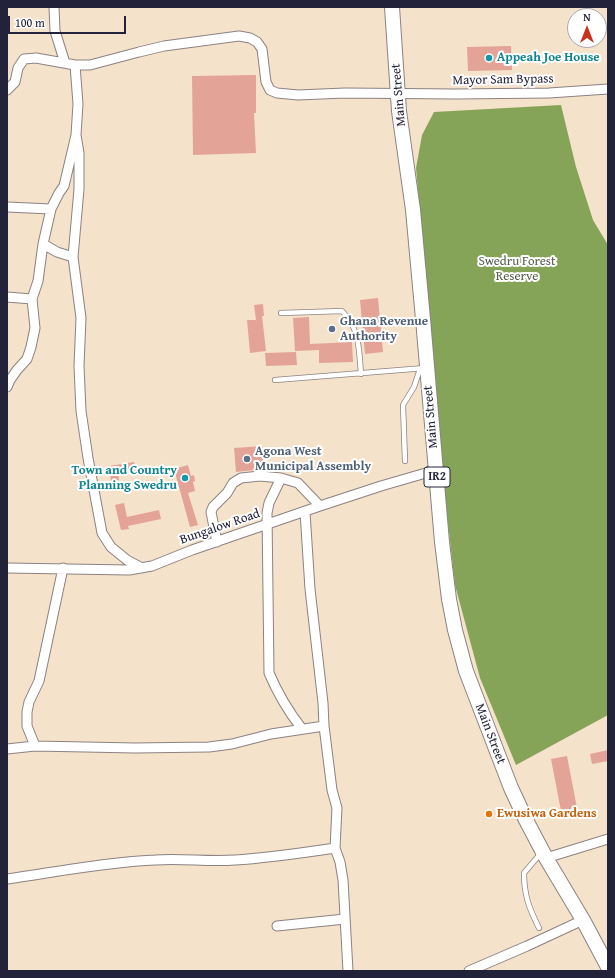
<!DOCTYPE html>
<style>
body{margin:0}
#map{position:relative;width:615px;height:978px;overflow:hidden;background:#f5e2ca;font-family:"Gentium Book Plus",serif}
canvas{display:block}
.frame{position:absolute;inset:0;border:8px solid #22223b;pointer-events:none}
.north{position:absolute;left:567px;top:8px;width:40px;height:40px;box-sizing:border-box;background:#fff;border:1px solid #a7a7b1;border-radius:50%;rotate:0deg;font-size:11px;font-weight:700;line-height:16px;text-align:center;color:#22223b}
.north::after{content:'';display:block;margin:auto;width:14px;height:18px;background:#c8321e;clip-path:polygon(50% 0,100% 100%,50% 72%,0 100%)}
.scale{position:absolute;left:8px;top:16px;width:118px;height:18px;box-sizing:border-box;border:2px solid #22223b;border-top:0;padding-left:5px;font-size:12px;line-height:14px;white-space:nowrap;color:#22223b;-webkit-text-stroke:3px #fff;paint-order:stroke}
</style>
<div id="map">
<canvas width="615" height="978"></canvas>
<div class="frame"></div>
<div class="north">N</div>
<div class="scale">100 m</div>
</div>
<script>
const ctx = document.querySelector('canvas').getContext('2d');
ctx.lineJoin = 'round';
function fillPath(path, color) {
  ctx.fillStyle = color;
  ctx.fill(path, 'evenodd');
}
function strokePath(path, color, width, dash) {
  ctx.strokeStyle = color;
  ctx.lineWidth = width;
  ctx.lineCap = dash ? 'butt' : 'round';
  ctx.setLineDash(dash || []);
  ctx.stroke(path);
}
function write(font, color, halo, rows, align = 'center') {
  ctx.font = font + ' "Gentium Book Plus",serif';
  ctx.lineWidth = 4;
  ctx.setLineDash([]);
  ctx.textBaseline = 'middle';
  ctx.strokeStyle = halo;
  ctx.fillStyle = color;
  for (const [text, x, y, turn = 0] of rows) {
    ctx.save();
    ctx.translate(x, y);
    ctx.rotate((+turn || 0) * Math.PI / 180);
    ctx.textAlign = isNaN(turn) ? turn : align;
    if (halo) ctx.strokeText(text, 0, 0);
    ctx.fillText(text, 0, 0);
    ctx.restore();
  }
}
fillPath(new Path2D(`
 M561,105L576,167L593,220L608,245V715L516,765L480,678L455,585L447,514L416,168L422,135L434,112Z`), '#86a457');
fillPath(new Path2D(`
 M511,46L512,70L468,71L467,47Z
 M256,75V113H254L256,153L193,155L192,76Z
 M378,298L383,352L365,354L360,300Z
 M263,304L264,316H262L266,351L250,353L247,320H256L254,305Z
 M309,317L310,344L352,342L353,362L319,363V350L295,351L293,318Z
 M296,352L297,365L266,366L265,353Z
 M262,446L264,469L236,472L234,448Z
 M134,462L136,471L118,474L119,480L111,481L109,466Z
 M188,465L191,476L194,475L195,481L193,482L195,491L188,493L198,525L190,527L174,469Z
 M124,503L127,517L159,510L161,519L128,526L129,529L121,530L115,505Z
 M608,750V761L592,764L590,754Z
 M567,756L577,808L561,811L551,759Z`), '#e3a497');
const lane = new Path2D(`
 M281,313L342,311C360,329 359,350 361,374
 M275,380L425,368
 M405,461L403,405L414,387L420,369
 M539,928C529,908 524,895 524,873L541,853`);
const street = new Path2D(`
 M54,7L55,31L65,63
 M7,90L15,82L18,68L24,59L36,58L75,65H90L139,52L164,46L239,36L250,38L257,42L262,49L266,82L270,90L277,93L298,95L345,93L456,94L549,93L608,89
 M76,135L79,153V189L73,257L81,318L79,366L81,411L88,458L102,533L111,547L127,560L142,568
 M7,207L51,209
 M43,244L57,252L73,257
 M7,297L32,299
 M7,387L10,380L17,370L27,359L31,347L35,328L32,299L38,281L43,244L51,209L59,193L64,186L76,135L78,104L75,65
 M281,478L269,503L267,513L269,673C278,694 288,711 302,729
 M305,512L310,589L323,703L324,726L332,790L337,808L335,848L340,862L343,880L348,971
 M217,542L211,512L213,507L227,493L233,483L241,478L260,476L281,478L298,483L320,506
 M7,568L129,570L152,566L192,550L320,506L381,486L436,470
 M35,746L27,726V712L29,702L39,681L63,568
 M7,749L35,746L135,748L209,747L232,744L271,734L324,726
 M546,858L608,839
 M7,879C56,872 106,862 155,860C182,858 208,862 235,860C268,858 301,853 335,848
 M277,926L345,919
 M469,971L527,946L583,920`);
const primary = new Path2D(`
 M392,7L399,111L413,210L423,319L442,542L449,599L455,630L466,671L511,788L526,820L546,858L583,920L608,967`);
strokePath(lane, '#8c8282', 6);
strokePath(street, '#8c8282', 11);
strokePath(primary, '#8c8282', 16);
strokePath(lane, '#fff', 4.5);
strokePath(street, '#fff', 9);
strokePath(primary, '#fff', 14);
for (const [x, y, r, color] of [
 [489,58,4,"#0f9aa8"],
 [332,329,4,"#5c6f8a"],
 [247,459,4,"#5c6f8a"],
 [185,478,4,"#0f9aa8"],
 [489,814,4,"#e8710a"]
]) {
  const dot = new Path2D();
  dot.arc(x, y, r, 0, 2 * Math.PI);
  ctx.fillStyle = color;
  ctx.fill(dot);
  strokePath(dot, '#fff', 1.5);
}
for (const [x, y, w] of [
 [437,477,26]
]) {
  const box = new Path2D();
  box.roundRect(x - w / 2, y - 10, w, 20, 3);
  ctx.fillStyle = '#fff';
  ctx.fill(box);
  strokePath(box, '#22223b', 1);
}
write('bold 12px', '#22223b', null, [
 ["IR2",437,477]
]);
write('bold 13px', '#0d838f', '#fff', [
 ["Appeah Joe House",497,58],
 ["Town and Country",177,471,"right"],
 ["Planning Swedru",177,486,"right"]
], 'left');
write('13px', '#22223b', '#fff', [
 ["Mayor Sam Bypass",503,80,-1],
 ["Main Street",399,95,-95],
 ["Main Street",431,417,-95],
 ["Bungalow Road",220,527,-19],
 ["Main Street",490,734,69]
]);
write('13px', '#58604a', '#fff', [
 ["Swedru Forest",517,262],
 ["Reserve",517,277]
]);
write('bold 13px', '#4e5e75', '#fff', [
 ["Ghana Revenue",340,322],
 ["Authority",340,337],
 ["Agona West",255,452],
 ["Municipal Assembly",255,467]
], 'left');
write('bold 13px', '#c56008', '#fff', [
 ["Ewusiwa Gardens",497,814]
], 'left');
</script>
